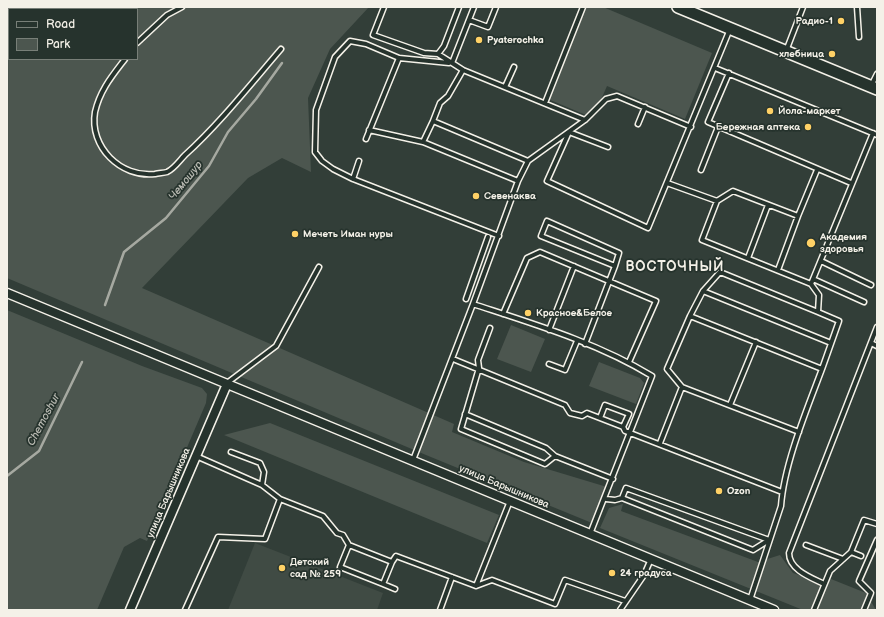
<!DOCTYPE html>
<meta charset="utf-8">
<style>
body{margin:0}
#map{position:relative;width:884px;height:617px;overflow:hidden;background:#323e38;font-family:"Balsamiq Sans",sans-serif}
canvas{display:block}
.frame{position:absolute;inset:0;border:8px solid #f4f1e8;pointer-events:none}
.legend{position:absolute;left:8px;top:8px;width:130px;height:52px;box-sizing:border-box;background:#26332d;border:1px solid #787f78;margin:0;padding:5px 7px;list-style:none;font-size:12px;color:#f4f1e8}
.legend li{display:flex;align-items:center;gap:8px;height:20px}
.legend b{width:20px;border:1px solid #787f78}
</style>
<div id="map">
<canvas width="884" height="617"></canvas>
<div class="frame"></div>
<ul class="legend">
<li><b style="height:5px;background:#26332d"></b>Road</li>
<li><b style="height:11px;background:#4c564f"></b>Park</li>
</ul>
</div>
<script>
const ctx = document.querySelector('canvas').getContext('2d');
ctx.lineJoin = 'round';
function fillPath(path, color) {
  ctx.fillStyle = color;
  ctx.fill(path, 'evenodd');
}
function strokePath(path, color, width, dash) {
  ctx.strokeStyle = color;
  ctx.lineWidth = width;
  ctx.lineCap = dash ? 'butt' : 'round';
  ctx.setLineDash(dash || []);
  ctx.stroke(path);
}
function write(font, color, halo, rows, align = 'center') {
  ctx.font = font + ' "Balsamiq Sans",sans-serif';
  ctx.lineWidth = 3.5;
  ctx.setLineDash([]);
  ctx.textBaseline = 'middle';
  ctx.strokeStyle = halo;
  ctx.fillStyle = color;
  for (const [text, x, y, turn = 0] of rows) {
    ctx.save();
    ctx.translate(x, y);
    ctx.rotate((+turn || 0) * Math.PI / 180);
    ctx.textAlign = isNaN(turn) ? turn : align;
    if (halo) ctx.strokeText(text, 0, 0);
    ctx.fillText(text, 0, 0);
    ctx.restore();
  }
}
fillPath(new Path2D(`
 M255,543L383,593L377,610H228Z`), '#404b44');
fillPath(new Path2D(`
 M16,7H369L330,49L308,98L311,172L282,158L248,178L142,288L454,424L452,432L524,462L607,487L592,523L426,455L7,278V28L9,23V59H137V9H15Z
 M586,7H603L712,53L685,119L607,86L593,118L548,99Z
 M7,310L142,366L202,388L207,394L206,403L147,541L140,538L124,547L97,610H7Z
 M511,325L545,339L531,372L497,359Z
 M599,362L640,378L644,383L636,404L589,386Z
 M270,423L499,515L487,543L224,435Z
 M623,504L621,511L758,562L780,555L793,573L818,582L831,579L866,593L876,610H803L600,528L609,508Z`), '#4c564f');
strokePath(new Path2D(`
 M105,305L124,252L166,218L209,166L228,132L256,99L282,63
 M7,476L39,451L82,362`), '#a6a9a1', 2.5);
const service = new Path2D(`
 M384,7L373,35L424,53L438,54L444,46L459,7
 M857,7L859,37
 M469,20L488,27L496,7
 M137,43L167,15L182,7
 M786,51L803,7
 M438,54L463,70L585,120
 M399,58L366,44L350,41L335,57L316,110L315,152L322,161L333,169L353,179L499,236
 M125,59C112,76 100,90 95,112C89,147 121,178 155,174C159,173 164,173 167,172C174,169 180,160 185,155C220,123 250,85 281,49
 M452,63L474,7
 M715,68L877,135
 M729,73L708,122L851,183
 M871,86L877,74
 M505,87L514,67
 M545,103L583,7
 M433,121L440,103L448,96L463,70
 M638,124L645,107
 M369,130L423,142L518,181
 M366,139L399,58L449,63
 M423,142L433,121L528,161
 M608,147L569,132L547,181L648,228L730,29
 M701,170L718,127
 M353,179L359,161
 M667,183L717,201L733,191L798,216L817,170
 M717,201L702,240L811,284L873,133
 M748,258L768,205
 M821,261L871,285
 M778,270L798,216
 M813,279L864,302
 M811,284L819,295L818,312L839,321L822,369
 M703,291L831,343
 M466,299L488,237
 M473,304C534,324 598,343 652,376L590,534
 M503,314L527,258L540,252L656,301L629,362
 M690,316L703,291L720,272L818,312
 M490,328L478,360L479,368L461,429L545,464L555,456L613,479
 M549,330L574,266
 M871,343L877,346
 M585,344L615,266L619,253L547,221L541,236L615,266
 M453,359L565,405L570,413L582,416L587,413L623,427L625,431L782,492
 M549,364L565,370L577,341
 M227,383L276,346L319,267
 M682,387L799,432
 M730,405L756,342
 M465,414L546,448L555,456
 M600,418L605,405L629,414L623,427
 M660,443L682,387L667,369L690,316L822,369C807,409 784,464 781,506L750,600
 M231,452L260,463L264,472L262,485
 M196,456L262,485L280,499L323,516L337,533L343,535L349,545L392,562L396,556L476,586L510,501
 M413,460L473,304L518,181L528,161L585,120L606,99L617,96L691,127
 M622,498L626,488L769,540
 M606,499L615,500L622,498L753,550L769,540
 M349,545L340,567L383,584L392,562
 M806,545L843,559
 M851,552L864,520L877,524
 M383,584L395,589
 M824,584C812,578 789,570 789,553L877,327
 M476,586L492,580L555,604L565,580L625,601
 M185,610L218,537L265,539L280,499
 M440,610L452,577
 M620,610L644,575L651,559
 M814,610L830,571L851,552L861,556
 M864,610L871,593L859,581L877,540`);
const minor = new Path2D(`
 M7,293L774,610
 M130,610L227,384`);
const secondary = new Path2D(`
 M678,7L877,89`);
strokePath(service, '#f4f1e8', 7);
strokePath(minor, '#f4f1e8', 11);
strokePath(secondary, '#f4f1e8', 14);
strokePath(service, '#26332d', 4);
strokePath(minor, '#26332d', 8);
strokePath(secondary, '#26332d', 11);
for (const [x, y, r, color] of [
 [841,21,4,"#ffd166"],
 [479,40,4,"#ffd166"],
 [832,54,4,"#ffd166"],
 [770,111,4,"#ffd166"],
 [808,127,4,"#ffd166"],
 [476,196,4,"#ffd166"],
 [295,234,4,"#ffd166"],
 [811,243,5,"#ffd166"],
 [528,313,4,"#ffd166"],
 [719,491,4,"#ffd166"],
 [282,568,4,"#ffd166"],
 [612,573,4,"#ffd166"]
]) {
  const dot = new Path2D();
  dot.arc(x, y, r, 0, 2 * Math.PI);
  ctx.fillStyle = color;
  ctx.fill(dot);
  strokePath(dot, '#26332d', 1.5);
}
write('bold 10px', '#f4f1e8', '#26332d', [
 ["Радио-1",833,21,"right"],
 ["Pyaterochka",487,40],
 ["хлебница",824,54,"right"],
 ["Йола-маркет",778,111],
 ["Бережная аптека",800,127,"right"],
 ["Севенаква",484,196],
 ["Мечеть Иман нуры",303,234],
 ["Академия",820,237],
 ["здоровья",820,249],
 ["Красное&Белое",536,313],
 ["Ozon",727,491],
 ["Детский",290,562],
 ["сад № 259",290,574],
 ["24 градуса",620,573]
], 'left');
write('10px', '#f4f1e8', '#26332d', [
 ["улица Барышникова",504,487,23],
 ["улица Барышникова",169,493,-67]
]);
write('italic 11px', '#babbb3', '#26332d', [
 ["Чемошур",186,181,-51],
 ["Chemoshur",44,420,-62]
]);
ctx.letterSpacing = '1px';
write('bold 14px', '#f4f1e8', '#26332d', [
 ["ВОСТОЧНЫЙ",675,267]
]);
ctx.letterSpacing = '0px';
</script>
